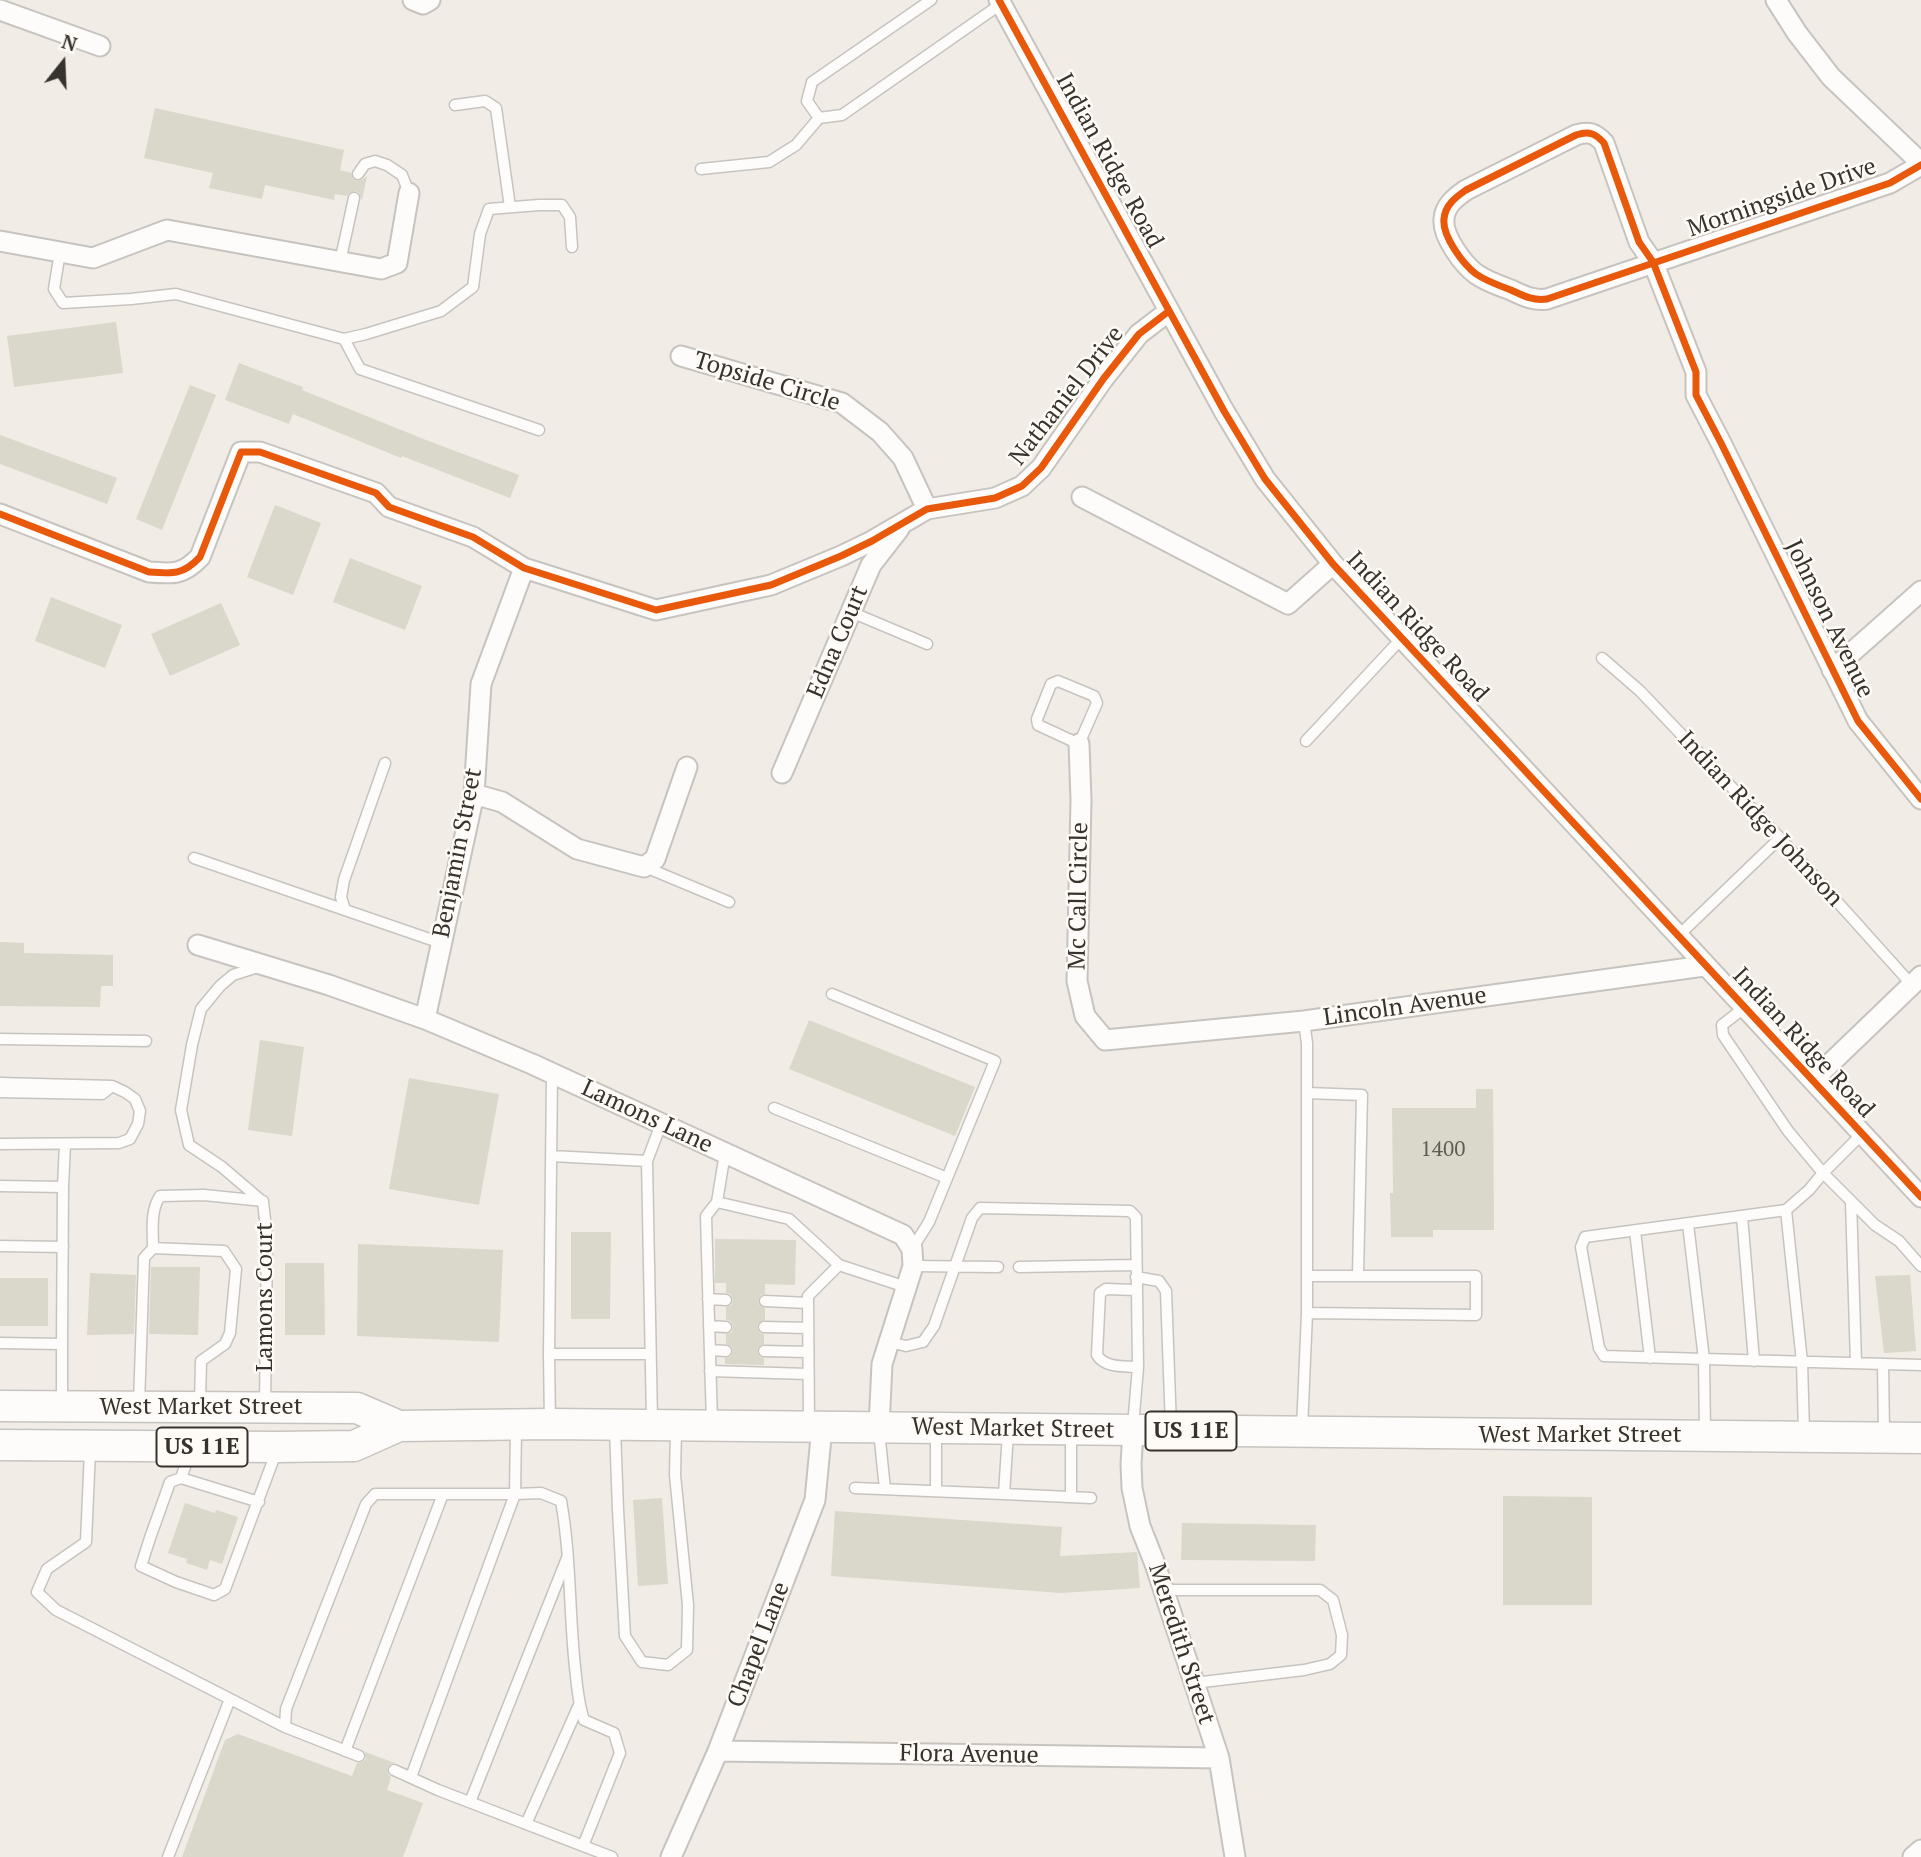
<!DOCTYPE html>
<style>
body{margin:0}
#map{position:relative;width:1921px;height:1857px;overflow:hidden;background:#f1ece6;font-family:"PT Serif",serif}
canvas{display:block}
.north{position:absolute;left:28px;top:28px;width:70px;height:70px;-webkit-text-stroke:5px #fefbf6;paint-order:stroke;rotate:18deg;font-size:19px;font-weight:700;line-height:28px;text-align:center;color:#36332f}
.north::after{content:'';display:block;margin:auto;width:24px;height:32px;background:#36332f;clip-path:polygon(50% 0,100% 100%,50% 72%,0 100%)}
</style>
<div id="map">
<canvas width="1921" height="1857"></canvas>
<div class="north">N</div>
</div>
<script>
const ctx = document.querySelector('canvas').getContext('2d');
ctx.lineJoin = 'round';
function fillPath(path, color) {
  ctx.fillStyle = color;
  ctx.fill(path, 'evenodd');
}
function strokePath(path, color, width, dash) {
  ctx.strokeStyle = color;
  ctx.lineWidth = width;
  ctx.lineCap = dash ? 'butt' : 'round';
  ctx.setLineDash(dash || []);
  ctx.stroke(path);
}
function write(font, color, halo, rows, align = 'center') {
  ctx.font = font + ' "PT Serif",serif';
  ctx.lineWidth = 5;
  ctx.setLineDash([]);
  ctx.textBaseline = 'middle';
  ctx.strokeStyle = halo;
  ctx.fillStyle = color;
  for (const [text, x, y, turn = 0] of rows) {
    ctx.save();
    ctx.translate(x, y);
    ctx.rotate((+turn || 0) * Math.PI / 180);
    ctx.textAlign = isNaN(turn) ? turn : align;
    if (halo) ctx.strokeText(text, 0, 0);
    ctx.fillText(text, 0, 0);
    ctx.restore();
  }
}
fillPath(new Path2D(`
 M155,108L344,150L340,170L351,173L352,178L357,181L362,180L367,176L362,200L359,193L355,191L349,193L347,196L335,194L334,200L265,185L262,199L209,188L213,173L144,158Z
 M116,322L123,373L14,387L7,336Z
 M239,363L303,387L302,390L426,440L519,475L510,498L402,456L401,458L293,414L289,424L225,400Z
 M190,385L216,395L162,530L136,519Z
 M0,435L117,478L107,504L0,464Z
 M275,505L321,523L293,595L247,577Z
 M350,558L422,586L405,630L333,602Z
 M51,597L122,625L105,668L35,641Z
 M221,603L240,645L170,676L151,634Z
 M0,942L24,943V953L113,955V986H101L100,1007L0,1006Z
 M809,1020L975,1087L955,1136L789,1069Z
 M260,1040L304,1047L292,1136L248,1130Z
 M409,1078L499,1094L479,1205L389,1189Z
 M1476,1089H1493L1494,1230H1433V1237H1391L1390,1193H1393L1392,1108H1476Z
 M571,1232H611L610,1319H571Z
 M715,1239L796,1240L795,1285L765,1284V1294L761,1295L758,1300L759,1305L765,1308V1320L758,1323L757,1328L760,1333L764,1334V1344L758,1347L757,1352L760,1357L764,1358V1365L725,1364V1358L730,1357L733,1352L732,1347L726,1344V1334L732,1332L733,1327L731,1321L726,1320V1307L732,1305L733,1300L731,1294L726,1293V1283H715Z
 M358,1244L503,1250L499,1342L357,1336Z
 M285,1263H324L325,1335H285Z
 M151,1267H200L198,1335L149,1334Z
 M90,1273L136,1275L134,1334L87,1335Z
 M1910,1275L1916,1351L1884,1353L1875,1276Z
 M0,1278H48V1326H0Z
 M1503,1496L1592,1497V1605H1503Z
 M662,1498L668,1584L638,1586L633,1500Z
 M185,1503L215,1513L216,1510L238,1517L222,1564L210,1560L207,1570L186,1563L187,1559L168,1553Z
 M835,1511L1062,1527L1060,1556L1137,1552L1140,1588L1061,1593L831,1576Z
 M1182,1523L1316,1525L1315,1561L1181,1560Z
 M238,1734L352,1776L357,1763H361L366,1759L365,1752L395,1763L390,1764L387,1768L388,1774L391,1777L387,1790L423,1803L403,1857H182L225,1740Z`), '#d9d8cb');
const lane = new Path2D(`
 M931,0L812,82L807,101L819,118L842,115L1001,4
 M455,105L485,101L496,108L510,207
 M701,169L769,162L796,145L819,118
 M358,174L365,164L375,161L387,165L402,175L409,193
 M60,252L54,289L63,303L131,299L176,294L344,339L366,334L441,311L473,287L480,234L489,209L539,205H562L570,217L572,247
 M340,262L354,198
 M344,339L360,369L539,430
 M851,612L927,644
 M1602,658L1640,691L1780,838L1912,985
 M1058,681L1094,696L1097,703L1079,744L1038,725L1037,719L1051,684Z
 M1306,741L1401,639
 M385,763L344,880L341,897L345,910L441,943
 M194,858L345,910
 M645,867L729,902
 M1678,936L1780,838
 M261,966L233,975L220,986L201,1009L192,1045L181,1110L189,1145L222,1167L263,1202L267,1237L265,1404
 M832,994L995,1061L929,1222L912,1249
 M1744,1008L1722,1025L1723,1035L1788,1131L1823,1173L1875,1225L1899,1241L1921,1266
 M0,1039L146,1041
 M0,1083L112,1086L125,1092L135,1099L140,1111L138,1124L130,1139L119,1143L0,1144
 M0,1092L102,1094L112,1086
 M1307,1093L1362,1095L1358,1275
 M774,1108L947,1178
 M551,1156L647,1161
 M0,1186L63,1187L65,1144
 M1851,1201L1856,1363
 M717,1202L789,1219L839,1265L906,1287
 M1786,1210L1802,1362L1804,1433
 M1742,1216L1754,1361
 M1688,1224L1704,1359L1604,1356L1599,1348L1581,1247L1585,1237L1786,1210L1809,1190L1823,1173L1862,1134
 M1635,1231L1650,1358
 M0,1246L63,1247
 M153,1248C153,1231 150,1211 160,1196L204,1195L263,1201
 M913,1266L998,1267
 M1019,1267L1135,1265
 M1307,1276H1476V1315L1307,1313
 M1136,1277L1159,1281L1166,1291L1171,1427
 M1136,1290L1106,1289L1100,1293L1097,1355C1105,1368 1123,1366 1138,1367
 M708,1299L726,1300
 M765,1301L808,1303
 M709,1326L726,1327
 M764,1327L808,1328
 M889,1342L906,1346L923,1342L934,1326L972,1218L980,1208L1130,1211L1136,1217L1138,1367L1133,1426
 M0,1343L62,1344L63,1187
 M62,1344V1402
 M710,1350L726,1351
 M764,1351L808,1352
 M549,1354H650
 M1883,1365L1884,1434
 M710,1371L808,1374
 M139,1404L144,1258L153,1248L224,1251L236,1269L230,1333L225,1344L201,1361L200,1403
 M652,1421L647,1161L661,1124
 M550,1423L549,1354L552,1074
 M809,1423L808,1296L839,1265
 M712,1424L706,1216L717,1202L725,1153
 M615,1428L618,1510L625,1636L642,1662L668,1665L687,1650L688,1605L675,1475L676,1430
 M1302,1429L1307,1313V1043L1304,1021
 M879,1431L885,1489
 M1705,1432L1704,1359L1921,1365
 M90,1450L86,1542L47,1569L37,1592L56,1610L285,1727
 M191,1450L181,1478L170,1482L150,1538L141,1566L176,1582L214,1595L225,1589L277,1450
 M181,1478L259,1502
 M855,1488L1004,1494L1008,1433
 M936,1491V1432
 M1004,1494L1091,1498
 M1071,1497V1434
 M1164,1590H1320L1333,1600L1342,1635L1341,1655L1330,1664L1304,1670L1194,1683
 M345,1751L443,1494
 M359,1756L285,1727L286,1709L366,1504L375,1494H515L516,1429
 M394,1770L438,1790L612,1857
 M411,1777L515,1494L541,1493L561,1501C571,1556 569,1612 575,1667C577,1685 578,1703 584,1720L614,1733L620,1753L583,1846
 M470,1802L567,1558
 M526,1824L579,1705
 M168,1857L230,1699`);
const street = new Path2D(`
 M413,0L423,4L430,0
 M999,0L1224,411L1265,479L1333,564L1921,1197
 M1776,0L1797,33L1831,77L1921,163
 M0,10L100,46
 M1921,165L1890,183L1547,299C1533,301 1524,296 1511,290C1500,286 1486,281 1476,274C1463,264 1442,236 1444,219C1445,205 1456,197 1466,190L1576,135C1589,131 1595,133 1604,143L1639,242L1653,262L1696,372V395L1721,443L1858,721L1921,799
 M0,241L93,258L167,230L381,269L397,263L409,193
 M681,356L842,403L880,432L903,458L927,509
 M1082,497L1288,604L1333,564
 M0,514L149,572C173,574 183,575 200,557L241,452H260L376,493L389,507L473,537L524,568L656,610L771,585L841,556L872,541L927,509L995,498L1022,486L1041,468L1104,378L1139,334L1169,311
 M1832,670L1921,591
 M1079,744L1081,800L1077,981L1085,1016L1105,1040L1304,1021L1704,966
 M782,773L871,565L899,529
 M474,794L502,802L577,849L644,867L655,859L687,767
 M198,945L329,985L425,1019L532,1064L903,1235L912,1249L913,1266L882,1364L879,1427
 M425,1019L474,794L481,684L524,568
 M1813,1080L1921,976
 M1133,1431L1131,1464L1132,1488L1140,1526L1155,1564L1219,1758L1235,1857
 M718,1751L1219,1758
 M671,1857L718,1751L815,1500L822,1427
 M1913,1857L1921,1850`);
const primary = new Path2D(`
 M0,1406L357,1408L399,1426
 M0,1445L277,1447L354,1446L399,1426L550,1424L1921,1438`);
strokePath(lane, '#c7c4bf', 13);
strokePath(street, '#c7c4bf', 23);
strokePath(primary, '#c7c4bf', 33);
strokePath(lane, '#fdfcfb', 10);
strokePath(street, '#fdfcfb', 19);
strokePath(primary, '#fdfcfb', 30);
strokePath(new Path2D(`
 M999,0L1224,411L1265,479L1333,564L1921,1197
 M1921,165L1890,183L1547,299C1533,301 1524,296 1511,290C1500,286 1486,281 1476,274C1463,264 1442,236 1444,219C1445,205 1456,197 1466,190L1576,135C1589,131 1595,133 1604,143L1639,242L1653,262L1696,372V395L1721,443L1858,721L1921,799
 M0,514L149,572C173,574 183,575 200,557L241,452H260L376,493L389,507L473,537L524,568L656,610L771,585L841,556L872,541L927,509L995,498L1022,486L1041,468L1104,378L1139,334L1169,311`), '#e8590c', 7);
write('21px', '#5f5c56', null, [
 ["1400",1443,1150]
]);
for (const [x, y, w] of [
 [1191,1431,91],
 [202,1447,91]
]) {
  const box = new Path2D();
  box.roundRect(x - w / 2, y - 19.5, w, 39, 5);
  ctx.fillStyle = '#fefbf6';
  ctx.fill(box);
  strokePath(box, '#36332f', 2);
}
write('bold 23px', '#36332f', null, [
 ["US 11E",1191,1431],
 ["US 11E",202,1447]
]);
write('24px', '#36332f', '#fefbf6', [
 ["Indian Ridge Road",1109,161,61],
 ["Morningside Drive",1782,198,-19],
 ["Topside Circle",767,382,17],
 ["Nathaniel Drive",1067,396,-52],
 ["Johnson Avenue",1829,619,64],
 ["Indian Ridge Road",1417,627,47],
 ["Edna Court",838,642,-67],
 ["Indian Ridge Johnson",1760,819,47],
 ["Benjamin Street",458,853,-79],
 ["Mc Call Circle",1079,896,-89],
 ["Lincoln Avenue",1405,1007,-8],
 ["Indian Ridge Road",1803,1043,47],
 ["Lamons Lane",647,1117,25],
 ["Lamons Court",265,1297,-90],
 ["West Market Street",201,1407],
 ["West Market Street",1013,1429,1],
 ["West Market Street",1580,1435],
 ["Meredith Street",1181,1644,72],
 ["Chapel Lane",759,1645,-69],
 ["Flora Avenue",969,1755,1]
]);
</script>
